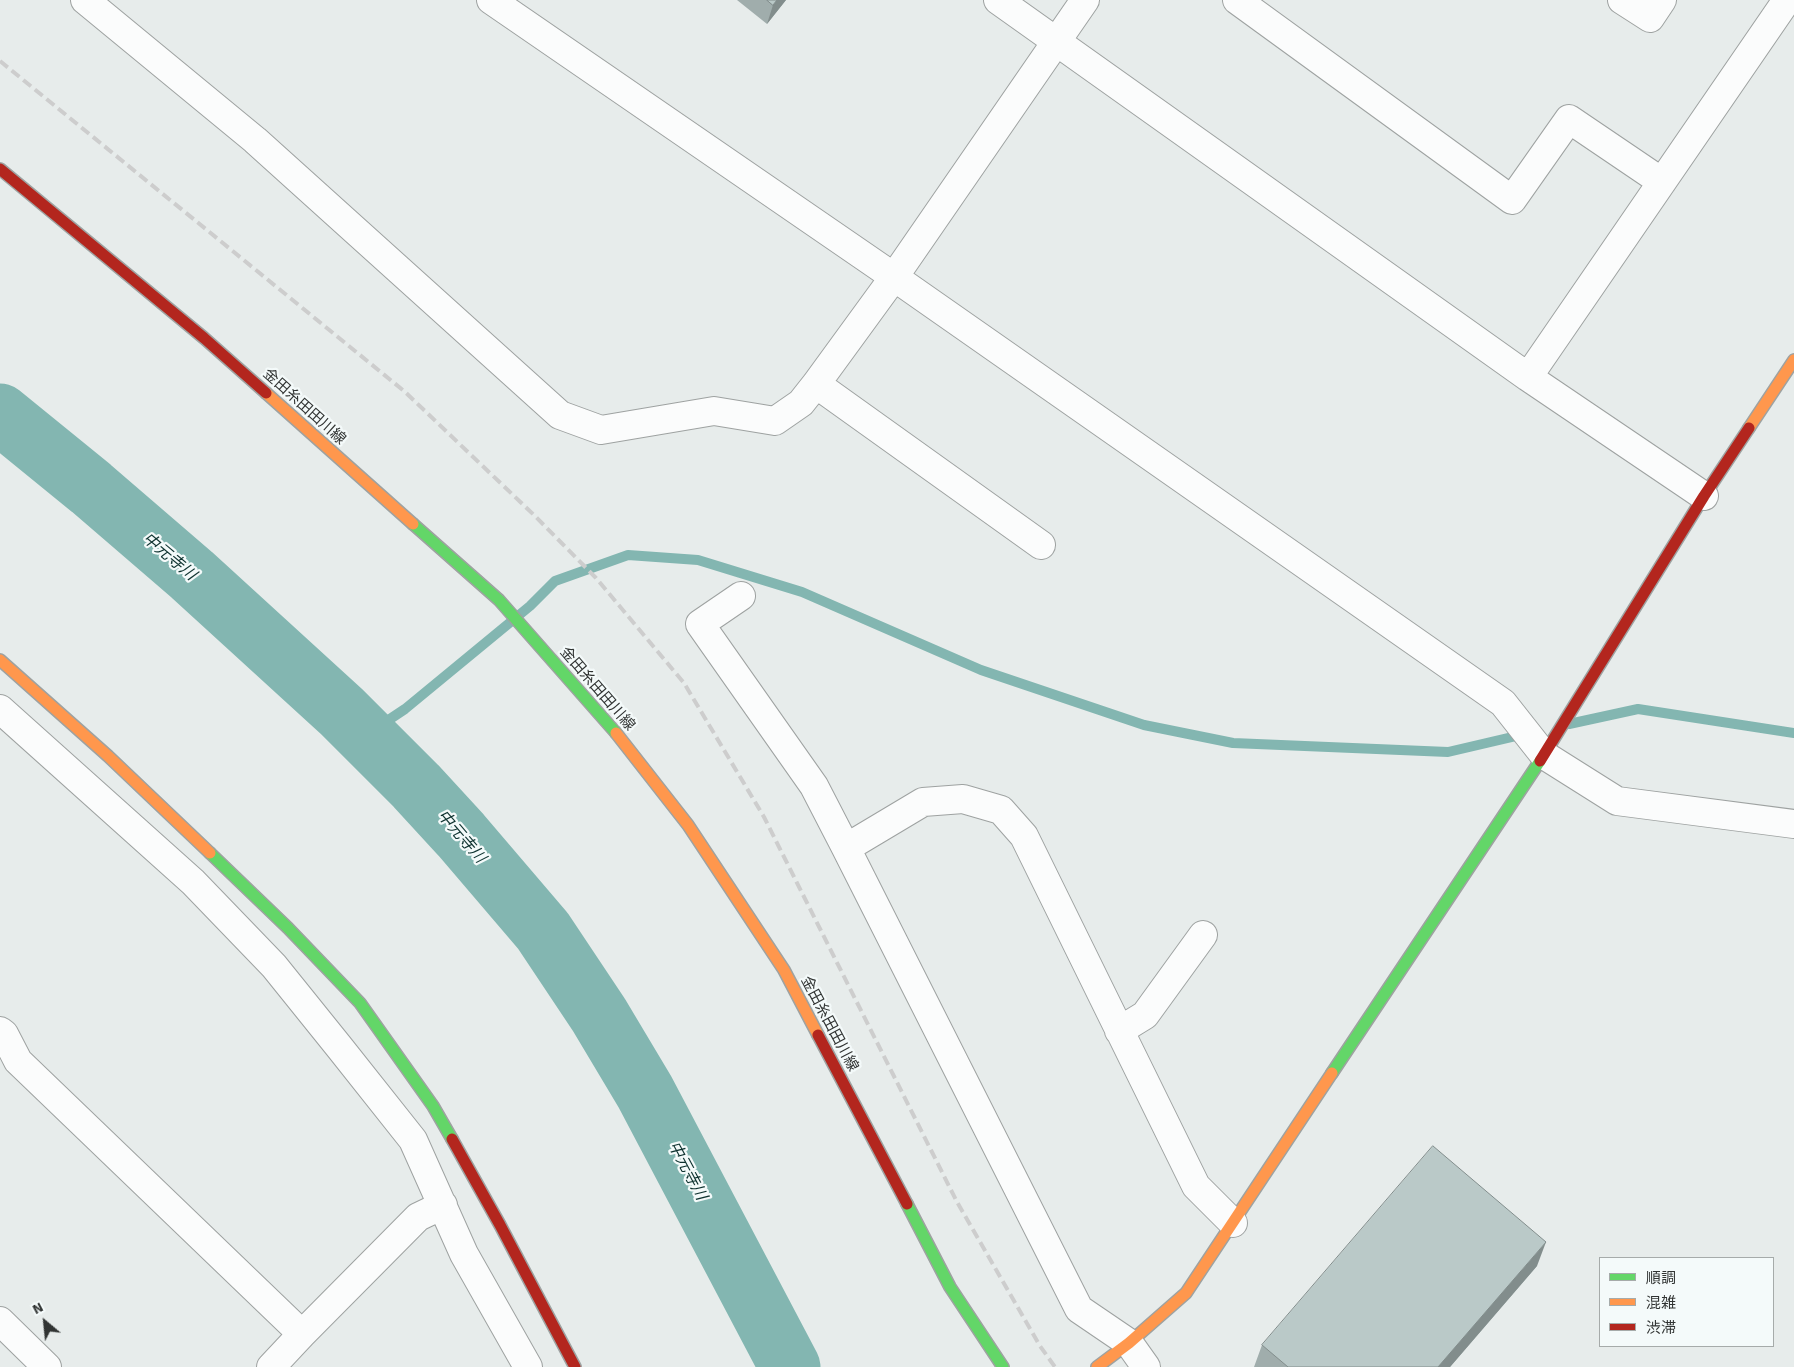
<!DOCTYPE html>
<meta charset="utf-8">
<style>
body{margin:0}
#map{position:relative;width:1794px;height:1367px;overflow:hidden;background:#e7eceb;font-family:Signika,"Noto Sans JP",sans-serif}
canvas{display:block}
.legend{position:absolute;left:1599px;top:1257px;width:175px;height:90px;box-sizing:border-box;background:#f4fafa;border:1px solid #a6abaa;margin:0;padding:6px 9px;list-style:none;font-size:15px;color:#313433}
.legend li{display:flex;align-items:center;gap:10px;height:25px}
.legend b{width:25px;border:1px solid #a6abaa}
.north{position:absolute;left:20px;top:1297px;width:50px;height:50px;-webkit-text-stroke:4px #f4fafa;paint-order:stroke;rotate:332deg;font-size:14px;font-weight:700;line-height:20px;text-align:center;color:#313433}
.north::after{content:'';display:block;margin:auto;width:18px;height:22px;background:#313433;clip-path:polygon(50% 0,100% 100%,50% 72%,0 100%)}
</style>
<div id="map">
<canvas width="1794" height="1367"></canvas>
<ul class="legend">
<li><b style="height:6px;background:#63d668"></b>順調</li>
<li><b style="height:6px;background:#ff974d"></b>混雑</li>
<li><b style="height:6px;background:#b3261e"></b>渋滞</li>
</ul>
<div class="north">N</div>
</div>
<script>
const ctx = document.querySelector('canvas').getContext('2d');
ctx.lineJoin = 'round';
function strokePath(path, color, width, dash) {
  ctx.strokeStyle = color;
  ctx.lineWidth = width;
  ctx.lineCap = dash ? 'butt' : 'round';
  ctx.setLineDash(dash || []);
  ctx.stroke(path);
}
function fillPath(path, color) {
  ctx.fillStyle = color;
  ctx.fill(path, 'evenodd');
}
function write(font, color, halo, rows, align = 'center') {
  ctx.font = font + ' Signika,"Noto Sans JP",sans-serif';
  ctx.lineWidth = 4.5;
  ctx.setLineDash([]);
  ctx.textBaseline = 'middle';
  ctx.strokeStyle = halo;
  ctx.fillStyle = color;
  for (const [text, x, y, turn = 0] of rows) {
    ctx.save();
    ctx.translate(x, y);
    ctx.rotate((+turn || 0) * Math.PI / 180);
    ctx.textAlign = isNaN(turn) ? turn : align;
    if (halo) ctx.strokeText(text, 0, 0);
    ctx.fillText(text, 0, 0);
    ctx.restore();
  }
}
strokePath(new Path2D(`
 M1569,724L1638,709L1794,733
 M366,735L405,709L530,606L555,581L628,555L698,560L802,592L981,670L1144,725L1233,743L1448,752L1525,734`), '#83b6b1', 10);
strokePath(new Path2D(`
 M0,414L91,488L192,575L342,712L416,786L461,835L543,931L599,1015L645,1092L790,1367`), '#83b6b1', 61);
const street = new Path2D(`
 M85,0L255,140L560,415L601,430L714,411L775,421L801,403L816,384L894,277L1085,0
 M491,0L894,277L1503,703L1544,755L1617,801L1794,824
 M998,0L1528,377L1704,496
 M1237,0L1512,200L1569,119L1662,182
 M1622,0L1650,18L1662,0
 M1528,377L1787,0
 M816,384L1041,545
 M741,596L700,624L814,786L846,848L1079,1309L1129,1343L1146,1367
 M0,709L193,882L274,966L340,1048L413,1140L464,1254L528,1367
 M846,848L923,802L963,799L1001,810L1024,836L1196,1186L1233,1223
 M0,1031L4,1034L18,1061L302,1334L271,1367
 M1119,1031L1145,1015L1203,935
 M0,1321L47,1367
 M302,1334L418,1217L443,1205`);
const fast = new Path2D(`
 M413,524L499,600L616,733
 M210,853L288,928L360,1003L433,1106L452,1139
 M1332,1073L1540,761
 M907,1204L950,1287L1003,1367`);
const slow = new Path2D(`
 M266,393L413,524
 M1749,428L1794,360
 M0,660L108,756L210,853
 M616,733L688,825L784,970L818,1035
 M1097,1367L1129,1343L1186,1293L1332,1073`);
const jam = new Path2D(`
 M0,169L204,338L266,393
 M1540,761L1704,496L1749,428
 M818,1035L907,1204
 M452,1139L500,1225L575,1367`);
strokePath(street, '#9ea2a1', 30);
strokePath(fast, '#9ea2a1', 14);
strokePath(slow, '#9ea2a1', 14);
strokePath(jam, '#9ea2a1', 14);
strokePath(street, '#fbfcfc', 28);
strokePath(fast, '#63d668', 11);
strokePath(slow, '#ff974d', 11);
strokePath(jam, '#b3261e', 11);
strokePath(new Path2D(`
 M0,61L404,391L534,515L596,578L684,683L764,817L957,1202L1040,1346L1055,1367`), '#cdcdcd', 4, [10, 5]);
fillPath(new Path2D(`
 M737,0H786L767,24Z
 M1537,1266L1450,1367H1254L1262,1345Z`), '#a0adac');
fillPath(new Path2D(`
 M777,0H786L767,24L773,5Z
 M1546,1242L1537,1266L1450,1367H1438Z`), '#828d8c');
const building = new Path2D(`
 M767,0H777L773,5Z
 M1433,1146L1546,1242L1438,1367H1288L1262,1345Z`);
fillPath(building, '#bac9c8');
strokePath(building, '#828d8c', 1);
write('15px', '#313433', '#f4fafa', [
 ["金田糸田田川線",304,407,42],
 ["金田糸田田川線",597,689,49],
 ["金田糸田田川線",829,1024,62]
]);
write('italic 16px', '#0e322f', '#f4fafa', [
 ["中元寺川",169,557,40],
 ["中元寺川",461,837,49],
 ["中元寺川",687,1171,62]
]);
</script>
